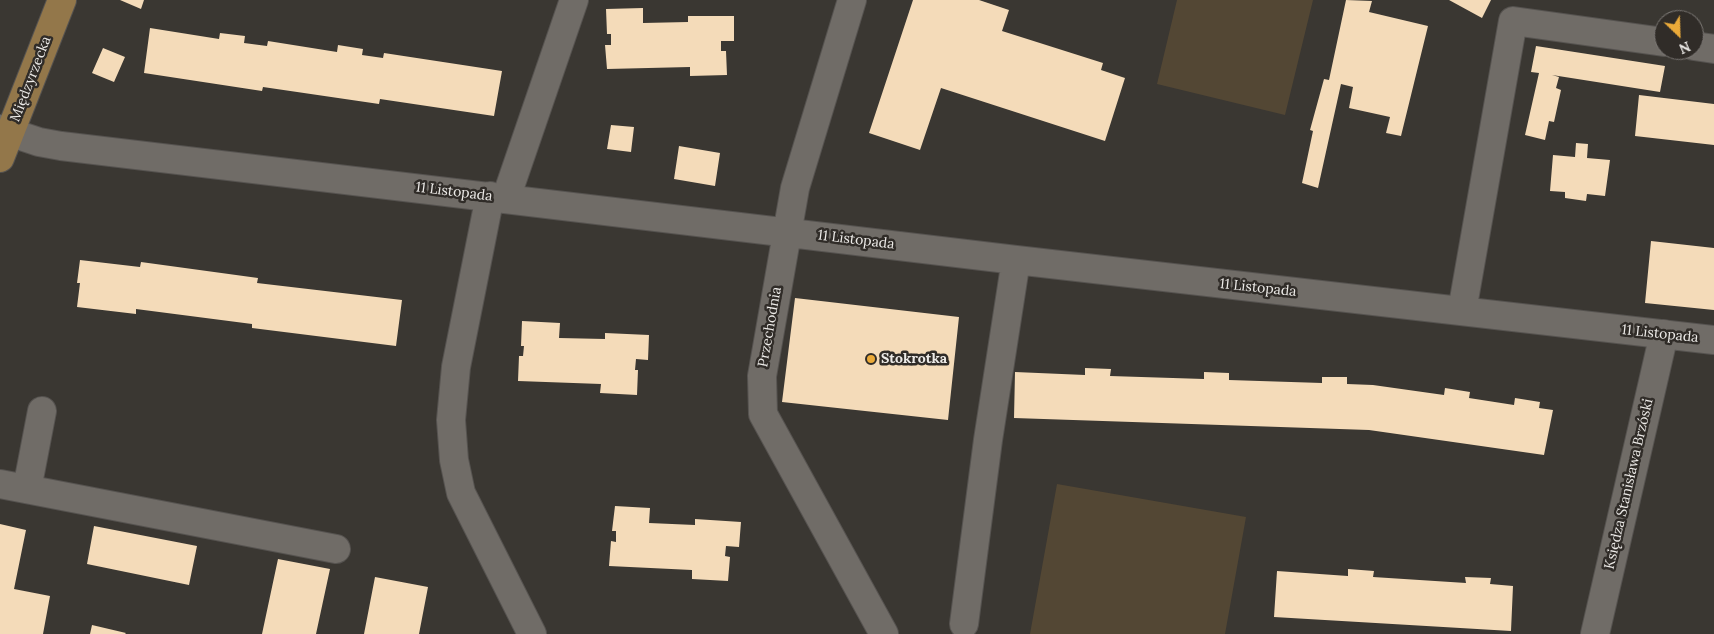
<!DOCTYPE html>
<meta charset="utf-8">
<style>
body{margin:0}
#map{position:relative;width:1714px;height:634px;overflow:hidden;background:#3a3732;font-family:Lora,serif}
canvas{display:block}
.north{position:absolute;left:1654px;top:10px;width:50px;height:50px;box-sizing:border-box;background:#302c28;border:1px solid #7c7875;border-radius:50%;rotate:156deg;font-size:14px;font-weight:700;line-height:20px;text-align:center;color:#edebe8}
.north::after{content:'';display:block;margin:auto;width:18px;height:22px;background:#ebaa39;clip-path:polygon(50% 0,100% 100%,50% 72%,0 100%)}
</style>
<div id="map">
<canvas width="1714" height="634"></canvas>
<div class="north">N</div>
</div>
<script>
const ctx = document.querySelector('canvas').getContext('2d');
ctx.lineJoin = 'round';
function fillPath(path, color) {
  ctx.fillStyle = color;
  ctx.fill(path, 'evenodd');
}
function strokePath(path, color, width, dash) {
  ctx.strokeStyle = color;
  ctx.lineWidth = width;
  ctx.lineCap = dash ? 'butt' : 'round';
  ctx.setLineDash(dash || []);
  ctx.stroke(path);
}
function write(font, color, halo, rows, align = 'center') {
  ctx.font = font + ' Lora,serif';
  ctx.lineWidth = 5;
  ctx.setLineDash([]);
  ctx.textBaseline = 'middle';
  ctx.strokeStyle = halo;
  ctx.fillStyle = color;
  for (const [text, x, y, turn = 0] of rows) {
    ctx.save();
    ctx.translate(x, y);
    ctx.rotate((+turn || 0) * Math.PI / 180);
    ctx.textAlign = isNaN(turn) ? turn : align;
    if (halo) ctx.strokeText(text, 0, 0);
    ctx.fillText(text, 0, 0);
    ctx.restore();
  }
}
fillPath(new Path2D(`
 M1177,0H1313L1285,115L1157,84Z
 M1057,484L1246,517L1225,634H1030Z`), '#534734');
fillPath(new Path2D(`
 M120,0H144L141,9Z
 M913,0H979L1009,10L1002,31L1103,63L1101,70L1125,78L1105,141L941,88L920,150L869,133Z
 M1346,0L1372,1L1369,12L1428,26L1401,136L1386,133L1390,117L1349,108L1353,87L1341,84L1318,188L1302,183L1313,131L1310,130L1324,79L1329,80Z
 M1449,0H1491L1482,18Z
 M643,8V23L688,22V16H734V41H721V51H726L727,75L690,76V67L607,69L605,45H611V34H607L606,9Z
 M150,28L219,39L220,33L245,36L244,43L267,46L268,41L337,52L338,45L363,49L362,55L383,58L384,53L502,71L494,116L380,99L379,104L263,87L262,91L144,73Z
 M1536,46L1665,66L1660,92L1552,75L1559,77L1556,88L1561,90L1554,122L1549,121L1545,140L1525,135L1539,73L1531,72Z
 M103,48L125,57L114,82L92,73Z
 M1639,95L1714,104V145L1635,136Z
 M611,125L634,127L631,152L607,149Z
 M1576,143L1588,144L1587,158L1610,160L1605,196L1587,194L1586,201L1565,198V192L1550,191L1553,155L1575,157Z
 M679,146L720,153L715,186L674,179Z
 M1651,241L1714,248V310L1645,303Z
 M80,260L140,267L141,262L258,278L257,283L402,300L396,346L252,328V324L136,309V314L77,307L80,283H77Z
 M795,298L959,317L948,420L782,402Z
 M522,321L560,323L559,338L605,339V333L649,335L648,360L636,359L635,370H638L637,395L600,393L601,384L518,381L519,356H523L524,346H521Z
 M1085,368L1111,369L1110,376L1204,379V372L1229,373V380L1322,383V377H1347V384L1373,385L1444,395L1445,388L1470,392L1469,398L1514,405L1515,398L1540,402L1539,408L1553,410L1544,455L1369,430L1014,418L1015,372L1085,375Z
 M615,506L650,508L649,523L695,525V519L741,522L739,547L726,546L725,556L730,557L728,581L692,579V570L609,566L611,541L616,542V531H612Z
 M0,524L26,530L14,589L50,596L43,634H0Z
 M94,526L197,546L189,585L87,564Z
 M278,559L330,569L316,634H262Z
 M1348,569L1374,571L1373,577L1466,583L1465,577L1491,578L1490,584L1513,586L1511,631L1274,617L1277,571L1348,576Z
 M375,577L428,587L419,634H364Z
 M92,625L126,633L125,634H90Z`), '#f4dbb9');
const minor = new Path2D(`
 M852,0L795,188L762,376L763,414L884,634
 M1694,46L1714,49
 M0,129L39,142L61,146L1016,260L1714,340
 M490,196L456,367L451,420L454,460L461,493L532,634
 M506,198L574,0
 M1462,311L1513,21L1664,42
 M0,484L336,549
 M27,489L42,411
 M964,624L988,440L1016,260
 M1595,634L1664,334`);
const major = new Path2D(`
 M0,158L62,0`);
strokePath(minor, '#565350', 30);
strokePath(major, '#565350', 30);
strokePath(minor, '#706c67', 28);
strokePath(major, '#93774a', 28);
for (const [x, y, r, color] of [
 [871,359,5,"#ebaa39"]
]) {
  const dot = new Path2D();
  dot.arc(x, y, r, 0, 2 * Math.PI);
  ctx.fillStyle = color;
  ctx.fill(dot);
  strokePath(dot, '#302c28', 2);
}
write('14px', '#edebe8', '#302c28', [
 ["Międzyrzecka",31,79,-69],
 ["11 Listopada",454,192,7],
 ["11 Listopada",856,240,7],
 ["11 Listopada",1258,288,6],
 ["Przechodnia",770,327,-80],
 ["11 Listopada",1660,334,6],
 ["Księdza Stanisława Brzóski",1629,484,-77]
]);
write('bold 14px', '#edebe8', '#302c28', [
 ["Stokrotka",881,359]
], 'left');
</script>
